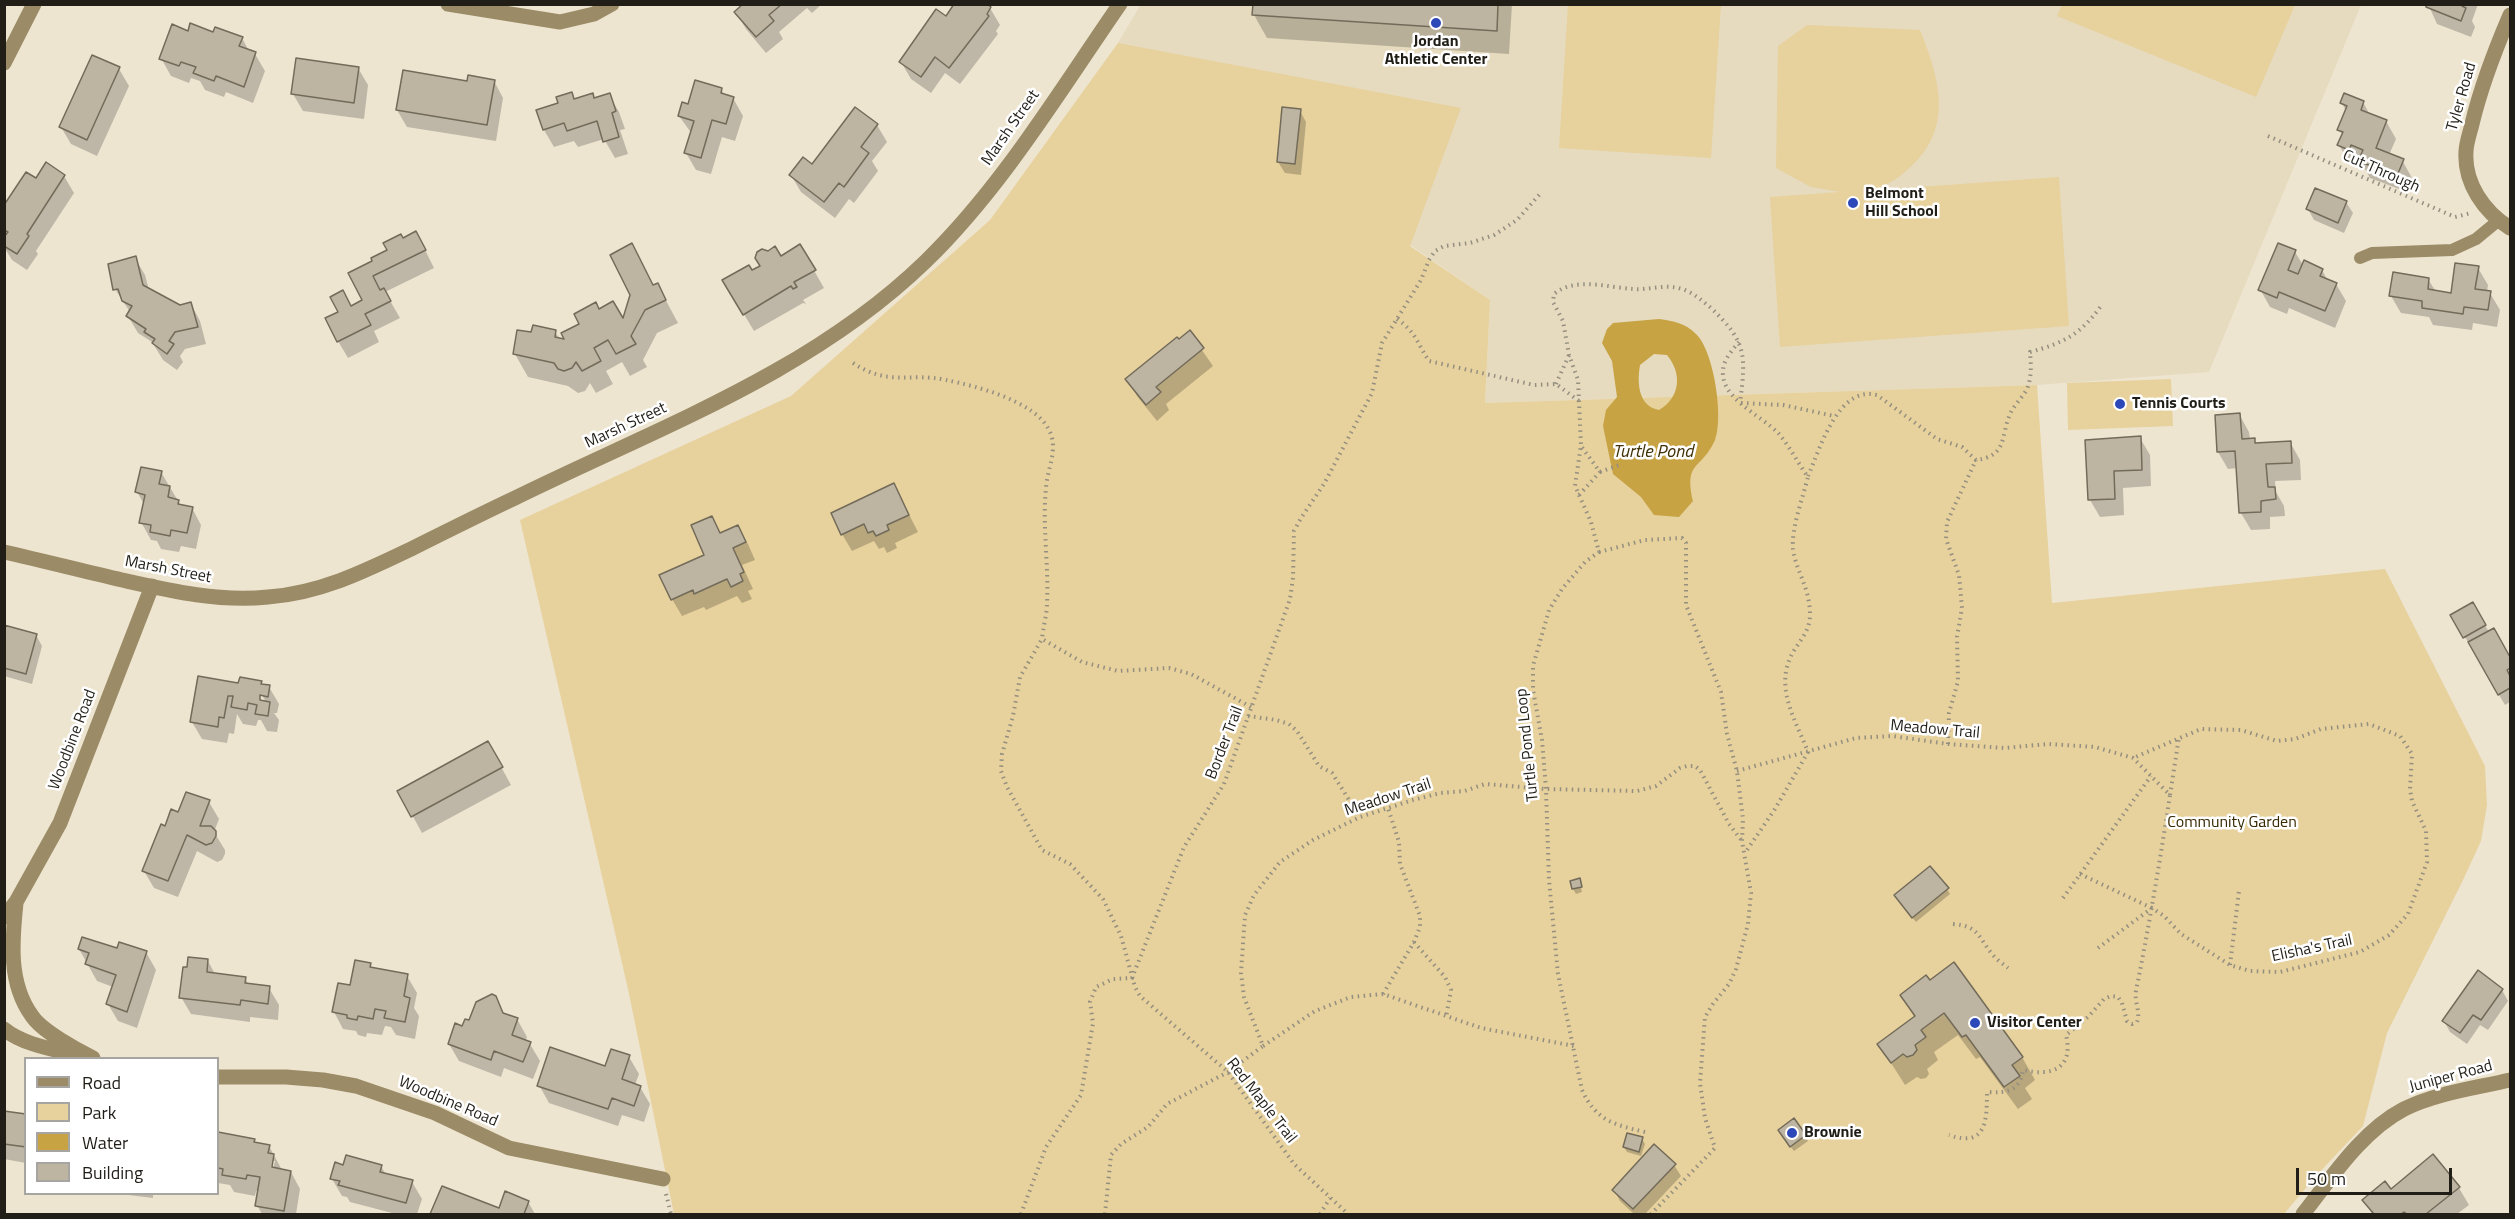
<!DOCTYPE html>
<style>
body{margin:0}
#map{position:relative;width:2515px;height:1219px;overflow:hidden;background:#eee5d1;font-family:"Titillium Web",sans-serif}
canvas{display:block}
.frame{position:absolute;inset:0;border:6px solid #211e17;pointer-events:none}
.legend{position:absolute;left:24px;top:1057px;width:195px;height:138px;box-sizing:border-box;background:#fff;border:2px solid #a6a5a2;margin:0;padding:8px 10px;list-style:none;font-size:18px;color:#211e17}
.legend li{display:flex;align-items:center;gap:12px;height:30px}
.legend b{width:30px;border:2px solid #a6a5a2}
.scale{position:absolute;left:2296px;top:1168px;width:156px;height:27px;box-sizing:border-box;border:3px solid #211e17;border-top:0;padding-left:8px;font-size:18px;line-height:21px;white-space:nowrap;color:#211e17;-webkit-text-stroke:4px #fff;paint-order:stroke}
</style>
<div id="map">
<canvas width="2515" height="1219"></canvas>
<div class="frame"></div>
<ul class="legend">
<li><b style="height:8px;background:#9b8c67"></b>Road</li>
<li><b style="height:16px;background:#e7d19c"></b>Park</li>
<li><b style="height:16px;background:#c7a344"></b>Water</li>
<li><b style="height:16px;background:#bdb5a1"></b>Building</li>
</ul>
<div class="scale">50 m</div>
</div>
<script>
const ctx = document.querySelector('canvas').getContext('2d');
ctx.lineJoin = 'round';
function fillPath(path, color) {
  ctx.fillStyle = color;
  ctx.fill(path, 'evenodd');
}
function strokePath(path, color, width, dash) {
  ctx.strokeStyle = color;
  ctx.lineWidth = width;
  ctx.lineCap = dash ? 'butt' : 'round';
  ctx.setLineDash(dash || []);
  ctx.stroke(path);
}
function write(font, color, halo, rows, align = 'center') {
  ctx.font = font + ' "Titillium Web",sans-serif';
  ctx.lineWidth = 5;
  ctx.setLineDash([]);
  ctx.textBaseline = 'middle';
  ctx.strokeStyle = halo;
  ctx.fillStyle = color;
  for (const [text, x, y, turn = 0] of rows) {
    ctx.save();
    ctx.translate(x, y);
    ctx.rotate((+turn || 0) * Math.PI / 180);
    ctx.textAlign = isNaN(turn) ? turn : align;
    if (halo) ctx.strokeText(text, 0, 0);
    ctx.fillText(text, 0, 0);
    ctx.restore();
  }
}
fillPath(new Path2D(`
 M1141,4L2361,5L2209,372L2037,385L1485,403L1490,300L1118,43Z`), '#e6dbbf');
fillPath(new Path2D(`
 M1568,5H1721L1711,158L1559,148Z
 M2062,5V4L2295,5L2256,97L2057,16Z
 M1807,25L1920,30C1942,85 1955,134 1900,176C1893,182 1883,185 1877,190L2059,177L2069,326L1780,347L1770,197L1840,192L1811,187L1776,168L1778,46Z
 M1118,43L1461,108L1410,246L1490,300L1485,403L2037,385L2052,603L2385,569L2485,766L2487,805L2481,841L2463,880L2387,1033L2363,1126L2316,1176L2284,1214H674L628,989L520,520L791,396L990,220Z
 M2171,379L2173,426L2068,430L2067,383Z`), '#e7d19c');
fillPath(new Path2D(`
 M1659,319C1674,321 1685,323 1696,334C1714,351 1724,418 1715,440C1701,471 1684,460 1693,501L1679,517L1654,515L1641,497L1613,474L1603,426L1606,410L1617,397L1612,361L1602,343L1607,329L1613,323ZM1654,354L1667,355C1682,373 1681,397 1659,410C1638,406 1637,383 1640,365Z`), '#c7a344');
fillPath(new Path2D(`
 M745,4H822L812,13L807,8L779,32L783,39L766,53L746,29L736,12Z
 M1254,4H1512L1509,54L1267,38L1254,15Z
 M2428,4H2478L2472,21L2475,27L2471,37L2437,24Z
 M990,8L1000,25L996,31L998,34L960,84L945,73L931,93L911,79L901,62L946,18Z
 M189,33L242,38L249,51L255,54L265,71L253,103L226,92L224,97L205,90L200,81L191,78L189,83L171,76L161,58Z
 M93,57L119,69L129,86L97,156L71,144L61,127Z
 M358,68L368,85L364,119L303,111L293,94Z
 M494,81L503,98L496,141L407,127L397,110L469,83Z
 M721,89L725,96L733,98L743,116L735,141L722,137L711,174L696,170L686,153L692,134L679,116L689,106Z
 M572,94L575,100H595L609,95L619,112L625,129L620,130L628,154L615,158L604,139L578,147L574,141L554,147L544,130L538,111L560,104Z
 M2363,102L2370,115L2386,121L2396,139L2389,155L2402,160L2412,178L2407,192L2370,178L2361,162L2359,166L2349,162L2339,145L2343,136L2339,130L2346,111L2342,103Z
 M1300,111L1306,122L1301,175L1285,173L1278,162Z
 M877,125L887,142L872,161L878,171L854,203L849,199L835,218L801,192L791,175L812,166Z
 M64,176L74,193L36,251L38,254L27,270L12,260L4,247V207L36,180Z
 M2346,202L2353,213L2344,233L2314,220L2308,209Z
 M403,240L425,250L434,268L385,292L400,318L374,331L379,342L348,358L338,341L351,307L364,301L374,262Z
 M631,245L654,286L657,284L678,323L657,333L643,360L647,367L630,376L622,362L606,371L613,384L596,393L590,383L585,391L578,393L568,386L528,377L515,354L533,334L555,332L560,339L567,341L581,324L599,311L623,321L631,295Z
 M800,246L824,288L803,300L806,304L803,303L754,331L724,281L751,273Z
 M2295,252L2303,265L2322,270L2328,281L2336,284L2346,301L2335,328L2289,308L2287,314L2270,307L2260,289Z
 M135,258L145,275L149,290L180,307L191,304L200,321L206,344L185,349L180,356L183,362L177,370L163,360L152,342L138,333L128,316L130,312L115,289Z
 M2478,268L2488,285L2487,292L2490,293L2500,310L2497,327L2473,323L2472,330L2433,325L2429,317L2401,313L2391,296L2428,279L2436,292L2452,294Z
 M1190,333L1213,366L1166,404L1169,410L1157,421L1137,396L1127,379Z
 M2239,414L2249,432L2250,440H2254L2257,445L2290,442L2300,460L2301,480L2275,481L2276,492L2284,506L2285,516L2270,517V529L2251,530L2241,513L2238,468L2228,469L2218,452Z
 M2140,438L2150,455L2151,486L2123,488L2124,515L2100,517L2090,500Z
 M161,472L181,506L192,508L201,525L196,549L181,546L179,552L161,549L157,541L151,540L141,522L145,506L137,492Z
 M894,485L918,532L895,543L897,548L887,553L884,547L879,549L874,541L852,551L842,534Z
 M711,518L721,534L738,527L748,544L755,560L742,565L753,589L748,591L752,599L742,603L737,596L706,610L704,607L682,616L672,599L706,556Z
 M2472,604L2489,632L2494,630L2510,660V702L2505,705L2452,615Z
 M4,626L36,635L42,646L32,684L4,676Z
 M261,682L263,686L269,687L279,704L277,713H274L279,720L277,732L267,731L261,720H258L256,726L243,724L237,714L234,734L229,733L227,743L202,739L192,722L240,684ZM259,690L266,702H262L256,691Z
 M488,743L511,785L422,833L399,791Z
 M209,802L219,819L214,832L225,850V854L222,860L217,862L197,851L178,897L154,888L144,871L166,828L179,814Z
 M1579,880L1582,892L1576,894L1573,889Z
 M1947,889L1950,894L1916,922L1898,900Z
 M79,949L146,952L156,970L137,1028L118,1021L108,1004L113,987L97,981Z
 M208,961L215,974L245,978L249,985L269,988L279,1005L278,1020L250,1017V1022L191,1014L181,997Z
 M370,965L373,969L407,976L417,993L414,1008L419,1016L415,1039L396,1035L391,1027L385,1026L382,1035L367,1033L366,1037L358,1035L356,1031L343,1029L334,1012Z
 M1926,977L2022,1057L2035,1080L2025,1088L2032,1099L2018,1109L1980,1057L1976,1059L1958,1035L1934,1052L1938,1060L1927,1069L1929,1074L1926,1078L1921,1079L1917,1077L1905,1085L1879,1044L1915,1018L1902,996Z
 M2502,990L2508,1001L2488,1030L2480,1025L2467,1044L2450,1032L2444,1021Z
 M494,997L505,1015L517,1019L527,1037L525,1042L530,1044L540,1061L533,1079L504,1068L501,1077L459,1061L449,1044Z
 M629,1057L639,1074L635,1085L640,1087L650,1104L644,1122L622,1115L618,1126L549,1103L539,1085L606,1068Z
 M4,1112L26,1116V1163L4,1159Z
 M1794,1120L1808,1141L1794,1151L1782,1136Z
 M218,1134L254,1141L256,1144L269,1146L282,1170L291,1172L300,1189L296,1214H262L257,1205L259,1191H256L255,1196L234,1192L230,1185L218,1183ZM272,1161H275L272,1174Z
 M1642,1139L1645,1144L1641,1156L1627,1152L1624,1147Z
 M1674,1165L1681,1176L1645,1214H1634L1620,1201L1614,1190Z
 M381,1166L386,1175L412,1182L422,1199L417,1214H396L350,1202L347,1197L342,1196L332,1179L344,1167Z
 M442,1188L500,1210L528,1202L535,1214H432Z
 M2459,1188L2469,1205L2457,1214H2372L2364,1200L2391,1191Z
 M120,1194H119H153V1198Z`), '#0003');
const building = new Path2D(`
 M743,4H782L769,15L774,21L756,37L734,12Z
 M954,4H987L991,7L987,14L989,16L949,68L935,57L921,77L899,62L936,9L946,16Z
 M1253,4H1498L1497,31L1252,15Z
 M2426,4H2463L2462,6L2466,8L2461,21L2426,7Z
 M190,23L213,32L215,27L243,37L239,46L256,52L244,87L216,76L214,81L193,73L196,67L181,62L179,66L159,59L172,24L188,31Z
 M92,55L120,67L87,140L59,127Z
 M296,58L359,67L354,103L291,94Z
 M403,70L467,81L468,75L495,80L487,125L396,110Z
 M695,80L722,88L721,93L734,97L726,124L712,120L701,158L684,153L694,121L678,116L682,102L688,104Z
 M572,92L574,99L593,93L594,98L610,93L616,111L612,113L619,137L603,142L597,121L567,131L564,123L543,130L536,110L558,103L556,97Z
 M2344,93L2364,101L2361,110L2387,120L2376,148L2404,159L2397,176L2358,161L2363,150L2351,145L2349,150L2337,145L2343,132L2337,130L2347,106L2340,103Z
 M855,107L878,124L861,147L869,153L844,187L839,183L824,202L789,175L803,157L812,164Z
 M1282,107L1301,109L1295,164L1277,162Z
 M46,162L65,175L27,234L29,236L17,254L4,246V237L8,232L4,230V205L26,172L36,178Z
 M2315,188L2347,201L2338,223L2306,209Z
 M416,231L426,250L373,276L380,290L384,288L391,301L365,314L371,325L337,342L325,318L338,312L330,297L343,290L351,306L362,300L348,273L372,261L371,258L387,250L383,243L401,234L403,238Z
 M632,243L653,285L658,283L666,300L645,310L631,336L636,344L616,354L608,340L594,348L601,361L582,371L576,362L572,368L564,371L558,369L554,363L513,354L517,330L531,332L533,325L556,330L555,337L564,339L561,333L579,324L574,314L596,302L599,309L613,301L623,318L630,295L610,255Z
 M2278,243L2296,250L2288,270L2298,274L2304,260L2323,269L2320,276L2337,283L2325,311L2279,292L2277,298L2258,290Z
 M800,244L816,270L794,282L797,287L793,289L791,286L743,315L722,280L749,265L752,270L760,266L755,258L757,252L762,249L768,251L775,246L781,256Z
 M136,256L143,285L180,305L191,302L198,327L175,332L169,341L174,344L167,354L152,343L155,339L144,332L146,329L126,316L132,306L122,301L118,289L113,290L108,264Z
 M2455,263L2479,266L2475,289L2491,291L2488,310L2464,307L2463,314L2422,308V301L2389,296L2393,272L2429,278L2428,289L2451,293Z
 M1190,330L1204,348L1156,387L1161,392L1146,405L1125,379L1177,337L1179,339Z
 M2240,413L2242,439L2255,438V443L2291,441L2292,463L2266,464L2268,487H2275L2276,499L2261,501V512L2239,513L2235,451L2217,452L2215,415Z
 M2141,436L2142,470L2114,471L2115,499L2088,500L2085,440Z
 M141,467L162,471L159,484L170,486L168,497L179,500L178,504L193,507L187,533L171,530L170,536L150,532L151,525L139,523L145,495L135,492Z
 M894,483L909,515L887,525L889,530L876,536L873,531L868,533L864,524L841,535L831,513Z
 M712,516L720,533L738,525L746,542L733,548L744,572L740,574L743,581L731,587L727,579L694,594L693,590L671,600L659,575L704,555L691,525Z
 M2473,602L2486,625L2463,638L2450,615Z
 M4,625L37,634L26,674L4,668Z
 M2494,628L2510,657V668L2507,670L2510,676V688L2498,695L2468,642Z
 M198,676L238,683L240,677L262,681L261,684L270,685L268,697L260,695V700L270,702L268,716L255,714L257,705L248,703L247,710L231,707L233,696H228L224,718L219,717L218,727L190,722Z
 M488,741L503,767L411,817L397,791Z
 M186,792L210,800L200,826H211L216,831V836L212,843L206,845L187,835L168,881L142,871L161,824L165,826L171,809L178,812Z
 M1930,866L1949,888L1912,918L1894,895Z
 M1580,878L1582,887L1572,889L1570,881Z
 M82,937L117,948L119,942L147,951L127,1012L106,1004L116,975L85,964L89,953L78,949Z
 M188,957L208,959L207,972L246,977L245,983L270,986L268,1004L241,1000L240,1005L179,998L183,967H187Z
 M355,960L371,963L370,967L408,974L404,996L410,998L405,1022L384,1018L386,1011L375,1009L373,1019L358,1016L357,1020L347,1018V1015L332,1012L338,983L350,985Z
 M1954,962L2023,1057L2012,1065L2020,1076L2004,1087L1966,1035L1962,1037L1944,1013L1921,1030L1926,1037L1915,1045L1917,1050L1913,1055L1907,1057L1903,1054L1891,1063L1877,1044L1915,1016L1900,995L1926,975L1930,980Z
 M2478,970L2503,989L2481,1020L2473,1015L2460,1033L2442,1021Z
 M492,994L496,996L503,1013L518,1018L512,1035L531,1042L523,1062L494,1051L491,1060L448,1044L455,1023L462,1026L465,1019L469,1020L476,1002Z
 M550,1047L605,1066L611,1049L630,1055L622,1079L641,1086L634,1106L612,1098L608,1109L537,1086Z
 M4,1111L26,1114V1147L4,1144Z
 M1794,1118L1806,1135L1790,1147L1778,1130Z
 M218,1132L255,1139L254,1142L270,1145L268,1153L274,1154L272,1167L291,1171L284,1211L255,1206L260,1177L247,1175L246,1179L222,1175L223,1169L218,1168Z
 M1627,1133L1643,1137L1639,1152L1623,1147Z
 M1654,1144L1676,1164L1633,1209L1612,1190Z
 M2433,1154L2460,1187L2426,1214H2407L2404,1212L2401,1214H2374L2362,1200L2385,1181L2391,1189Z
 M346,1155L382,1165L380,1172L413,1180L406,1203L338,1185L340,1181L330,1179L335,1162L343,1165Z
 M442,1186L499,1208L505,1191L529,1201L524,1214H430Z`);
fillPath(building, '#bdb5a1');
strokePath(building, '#736b5a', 1.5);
strokePath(new Path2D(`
 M2268,136L2455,217L2471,213
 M1397,319C1416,332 1417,343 1429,361L1534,385L1556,384L1579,401
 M1739,342C1734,348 1726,357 1724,365C1715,397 1762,415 1779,434C1790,447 1798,463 1808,477C1803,497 1791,529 1793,549C1796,572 1810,587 1810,615C1810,632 1798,642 1791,656C1775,689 1796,721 1808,752L1775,809L1745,853
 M853,363C890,387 909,372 946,380C976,386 1035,401 1049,430C1059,449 1047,469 1046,488C1042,527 1049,565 1047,603C1047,615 1043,627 1042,639
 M1556,384L1569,355
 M1741,403L1783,405L1834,416
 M1600,472L1622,464
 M1808,476C1820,449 1838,385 1877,395L1937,439L1962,447L1976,460C2009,456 2000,434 2011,412C2015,404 2023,397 2027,389C2032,377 2031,364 2030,352C2064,343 2081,334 2101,306
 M1579,495L1600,472L1581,446
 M1599,552L1645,540L1682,538L1686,543V605L1721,692L1727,734L1737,771L1743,819L1742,841L1751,893L1748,924L1736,969L1729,984L1713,1004L1705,1017L1700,1083L1705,1118L1715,1148L1651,1214
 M1251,707L1191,674L1169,668L1118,671L1082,662L1042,639L1020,677L1013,716L1002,754L1001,771L1007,787L1042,850L1070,864L1103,899L1121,936L1135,987L1140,996L1228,1072L1294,1164L1348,1214
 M1248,716L1276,720L1289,724L1297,731L1319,766L1332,773L1360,817
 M1948,744L1949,713L1958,681L1957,637L1962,608L1959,575L1946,539L1947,522L1976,460
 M1737,771L1856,738L1892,736L1948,744L2004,748L2048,744L2095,747L2133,758L2170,795C2160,861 2149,926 2136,991C2134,1002 2141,1012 2137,1022L2132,1024L2127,1021L2122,1003L2118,997L2111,996L2104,999L2088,1017L2066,1035C2074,1068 2052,1077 2023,1070C2019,1092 2007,1093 1987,1092C1987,1121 1986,1148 1949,1135
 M2170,795L2179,737
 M2080,874L2152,908
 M2063,898L2151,776
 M1953,924C1980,926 1978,938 1993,955C1997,960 2003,964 2008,968
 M1414,942L1445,977L1451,990L1446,1017
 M2098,948L2152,908L2164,916L2181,934L2230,965L2250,971L2280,972L2360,952L2389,935L2408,914L2427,862L2426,831L2412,801L2410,789L2412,754L2400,736L2369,724L2321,729L2295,739L2277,741L2241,730L2201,729L2133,758
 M2230,965L2239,891
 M1383,994L1414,942L1420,927V916L1400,864L1399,842L1388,808
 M1263,1046L1315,1011L1351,997L1383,994L1481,1028L1574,1046
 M1645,1132C1615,1125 1596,1121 1582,1090L1558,974L1549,880L1546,789L1542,740L1533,690V666L1549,610L1562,589L1585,562L1599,552L1591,522L1575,486L1581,445L1578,380L1569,355L1563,321L1553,302L1554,294C1576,276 1609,288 1634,289C1646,290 1659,286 1671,287C1688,288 1699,298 1711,308C1747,342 1746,356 1740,403
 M666,1194L671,1214
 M1021,1214L1046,1147L1081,1095L1093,1023L1090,1002L1096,987L1113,979L1132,978L1184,847L1224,784L1290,599L1293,578L1294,531L1301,518L1324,484L1372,393L1382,343L1421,280L1429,260L1435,251L1444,246L1470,243L1494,235L1517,220L1540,194
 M1105,1214L1111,1155L1121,1144L1148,1127L1167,1104L1228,1072L1263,1046L1244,997L1241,973L1245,915L1254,895L1280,862L1313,840L1360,817L1413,800L1440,793L1465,791L1485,784L1546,789L1637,791L1656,786L1680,768L1687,766H1695L1700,770L1729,824L1742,841
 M1320,1214L1330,1198`), '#958f80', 4, [1.5, 4.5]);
strokePath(new Path2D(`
 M2360,258L2372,253L2452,250L2476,239L2499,220`), '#9b8c67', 12);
strokePath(new Path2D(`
 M448,4L560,22L594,14L612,4
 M2510,15C2495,50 2481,86 2472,124C2470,133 2466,143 2466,152C2464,183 2484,212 2510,228
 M4,63L34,4
 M16,903C12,941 8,983 32,1016C42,1031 77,1050 93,1058
 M4,917L16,902L60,823L152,586
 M4,1029C23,1045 57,1050 80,1056
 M218,1077H286L323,1080L356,1086L435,1113L509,1148L663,1179
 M2303,1214C2332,1177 2362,1131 2404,1109C2436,1093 2476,1088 2510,1080`), '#9b8c67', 15);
strokePath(new Path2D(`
 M4,552C44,561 83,571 122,580C171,591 218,602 268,597C321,593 365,571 413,548C447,531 481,514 515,498C657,428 811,373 926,261C1002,187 1059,92 1120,4`), '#9b8c67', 15);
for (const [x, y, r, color] of [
 [1436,23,6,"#2d48b8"],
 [1853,203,6,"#2d48b8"],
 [2120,404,6,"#2d48b8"],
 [1975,1023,6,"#2d48b8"],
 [1792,1133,6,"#2d48b8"]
]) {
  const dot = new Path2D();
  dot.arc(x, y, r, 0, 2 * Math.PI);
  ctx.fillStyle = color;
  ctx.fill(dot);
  strokePath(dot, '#fff', 2);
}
write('bold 16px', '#211e17', '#fff', [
 ["Jordan",1436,42,"center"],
 ["Athletic Center",1436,60,"center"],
 ["Belmont",1865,194],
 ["Hill School",1865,212],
 ["Tennis Courts",2132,404],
 ["Visitor Center",1987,1023],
 ["Brownie",1804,1133]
], 'left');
write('16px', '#211e17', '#fff', [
 ["Tyler Road",2462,97,-74],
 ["Marsh Street",1011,128,-55],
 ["Cut Through",2381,172,24],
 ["Marsh Street",626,426,-25],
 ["Marsh Street",168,570,11],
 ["Meadow Trail",1935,730,5],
 ["Woodbine Road",73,740,-69],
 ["Border Trail",1225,743,-69],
 ["Turtle Pond Loop",1528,745,-96],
 ["Meadow Trail",1388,798,-18],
 ["Elisha's Trail",2312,949,-12],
 ["Juniper Road",2451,1077,-15],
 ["Red Maple Trail",1261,1101,52],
 ["Woodbine Road",448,1102,23]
]);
write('16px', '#362800', '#fff', [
 ["Community Garden",2232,823]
]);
write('italic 18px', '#403107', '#fff', [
 ["Turtle Pond",1653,453]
]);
</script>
